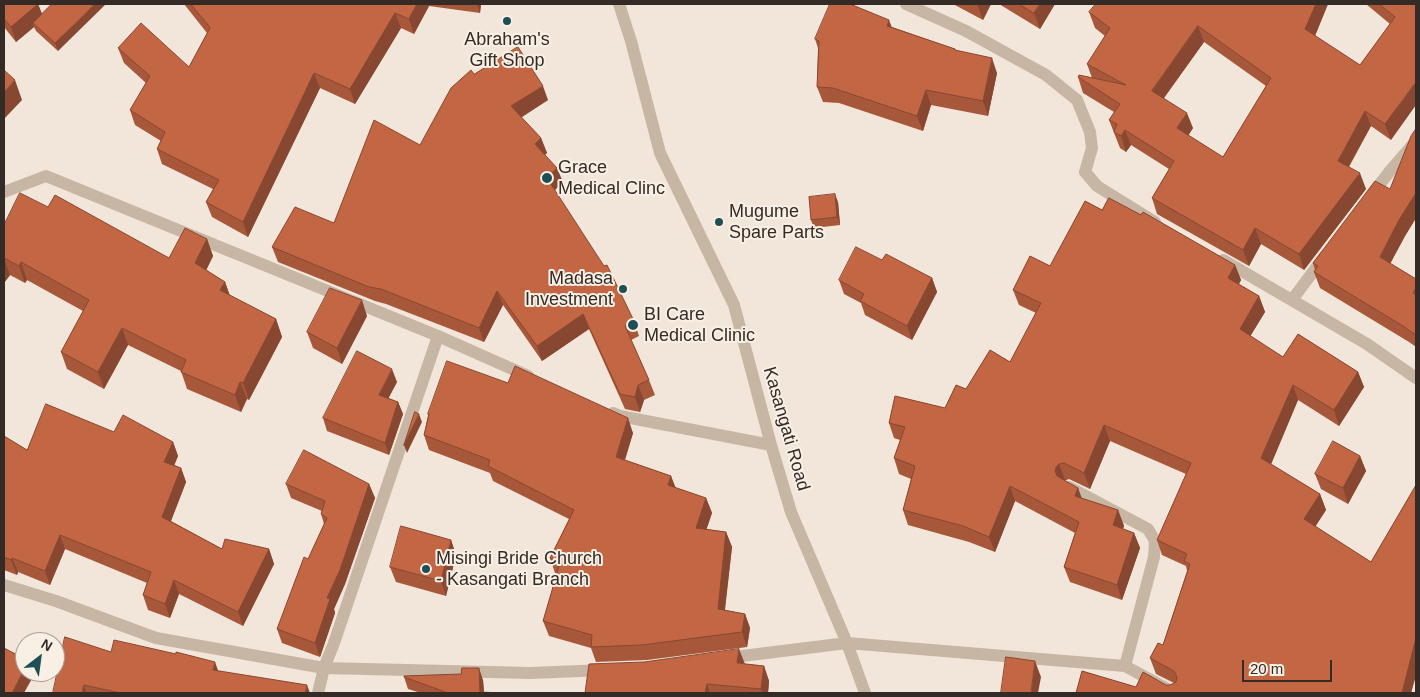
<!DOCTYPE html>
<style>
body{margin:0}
#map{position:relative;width:1420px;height:697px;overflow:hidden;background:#f1e6d9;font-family:Arial,sans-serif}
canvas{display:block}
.frame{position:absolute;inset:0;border:5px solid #342b26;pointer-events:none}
.north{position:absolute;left:15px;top:632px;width:50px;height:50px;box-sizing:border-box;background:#f8f0e5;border:1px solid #aaa199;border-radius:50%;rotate:30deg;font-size:14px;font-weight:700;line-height:20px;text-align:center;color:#342b26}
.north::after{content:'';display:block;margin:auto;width:18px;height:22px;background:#1d4f54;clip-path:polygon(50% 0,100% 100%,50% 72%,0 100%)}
.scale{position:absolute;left:1242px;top:660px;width:90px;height:22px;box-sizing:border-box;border:2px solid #342b26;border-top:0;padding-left:6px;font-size:15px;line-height:18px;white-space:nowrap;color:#342b26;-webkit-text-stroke:4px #f8f0e5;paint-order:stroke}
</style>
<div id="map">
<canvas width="1420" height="697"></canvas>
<div class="frame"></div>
<div class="north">N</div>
<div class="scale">20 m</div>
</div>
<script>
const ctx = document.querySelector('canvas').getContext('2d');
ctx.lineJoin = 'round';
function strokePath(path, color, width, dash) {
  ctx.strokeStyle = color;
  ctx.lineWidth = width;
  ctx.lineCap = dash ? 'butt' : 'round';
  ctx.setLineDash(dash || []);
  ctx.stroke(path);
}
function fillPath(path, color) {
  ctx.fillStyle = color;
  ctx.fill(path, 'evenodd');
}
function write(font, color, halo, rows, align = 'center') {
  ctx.font = font + ' Arial,sans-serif';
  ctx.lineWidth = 4;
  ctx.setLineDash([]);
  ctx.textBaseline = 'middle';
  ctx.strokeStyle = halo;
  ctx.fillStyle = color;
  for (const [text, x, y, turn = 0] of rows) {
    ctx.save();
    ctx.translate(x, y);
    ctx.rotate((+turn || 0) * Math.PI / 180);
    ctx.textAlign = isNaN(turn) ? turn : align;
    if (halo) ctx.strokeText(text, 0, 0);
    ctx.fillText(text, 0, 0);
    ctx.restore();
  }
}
strokePath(new Path2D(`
 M619,4L631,41L660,153L734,305L771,445L791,512L847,643L865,693
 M906,4L966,31L1046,75L1077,100L1090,132L1092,148L1085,172L1097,186L1155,222
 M4,192L46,176L438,336L528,376
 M1370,197L1390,171L1416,141
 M1223,260L1367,344L1416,378
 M1292,300L1324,257
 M613,413L620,416L771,445
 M1069,487L1148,529L1155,541L1154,557L1125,666
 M4,585L56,601L156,638L324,668L530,673L605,670
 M726,658L847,643L1125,666L1175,693
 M318,693L324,668L334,643L438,336`), '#c8b6a5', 12);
fillPath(new Path2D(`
 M4,4H38L42,14L52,4L58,51L36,31L34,27L16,42L4,27Z
 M184,4H481L480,13L429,6L414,34L401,28L355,104L320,88L248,237L212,217L206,202L213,189L162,164L157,149L161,141L135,125L130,110L146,83L124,63L118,48L189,67L207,33Z
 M953,4H991L983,20Z
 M999,4H1055L1040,29Z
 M1328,4L1315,36L1360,65L1390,24L1366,4H1416L1391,140L1371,126L1349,167L1366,189L1304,270L1261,244L1249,266L1157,214L1152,198L1169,169L1131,145L1126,152L1120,148L1109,120L1114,112L1083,93L1078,77L1092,78L1087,64L1105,36L1095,28L1089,12ZM1204,42L1266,86L1223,157L1188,135L1193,128L1164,98Z
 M892,27L955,49L956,51L997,73L988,116L931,105L923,131L839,103L823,102L817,87L818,48L815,39Z
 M474,74L548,100L521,117L541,138L547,153L545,154L563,182L554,190L634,321L639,336L631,340L649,380L655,395L644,400L640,412L625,409L589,329L542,361L503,305L484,342L386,304L375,301L278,262L272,247L334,223L420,145Z
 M1416,129V218L1405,236L1390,264L1416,279V347L1409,342L1320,288L1314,272L1315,270L1313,263L1390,189Z
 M1109,198L1141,215L1143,212L1235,265L1241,280L1239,284L1259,296L1265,312L1250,336L1283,357L1298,334L1358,372L1364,387L1339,426L1298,400L1271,464L1320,494L1326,510L1315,526L1371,562L1416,485V675L1411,693H1076L1082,671L1136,687L1143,672L1166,685H1170L1174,683L1156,674L1150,658L1158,643L1163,645L1187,571L1186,566L1162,555L1157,540L1186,474L1110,441L1090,489L1069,479L1064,481L1078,488L1081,498L1118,510L1124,526L1123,529L1134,533L1140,548L1122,600L1070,582L1064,567L1075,533L1015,501L995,552L969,542L908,525L903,510L911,479L899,474L894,458L900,440L894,438L889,423L895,396L945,408L956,385L966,389L990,350L1010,362L1036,313L1019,305L1013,290L1030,256L1050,266L1085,201L1102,210Z
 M838,202L840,225L814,228L811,220Z
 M48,207L169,258L207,239L213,256L206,270L225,282L230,296L276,319L282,337L249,400L247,399L241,412L187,389L181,371L128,345L104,389L67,369L61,352L83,311L27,280L25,283L10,275L4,283V225Z
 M882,260L932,278L937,292L912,340L865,315L861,303L844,294L839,280Z
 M367,316L342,364L313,348L307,332Z
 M397,382L388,398L398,402L403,414L389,455L327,431L323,418Z
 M428,414L633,433L625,460L671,476L675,488L706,498L712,513L706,529L726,532L732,547L725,610L745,614L750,628L747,647L647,660L596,662L591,648L549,636L543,621L557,574L555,573L550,558L569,519L493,481L490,473L429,450L424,435L428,416Z
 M114,432L173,442L178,456L174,465L181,468L186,482L171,521L222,549H269L274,564L243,626L179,594L170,618L148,610L143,595L147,583L65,549L50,585L18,572L17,575L4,570V436L27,450Z
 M1360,456L1366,471L1348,504L1321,489L1315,474Z
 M286,484H369L375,498L345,584L334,609L335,613L320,657L282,643L277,629L308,559L324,524L321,514L322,511L291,498Z
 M451,540L456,555L446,596L396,582L390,567Z
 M111,652L218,671L310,693H53Z
 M745,664L764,666L769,681L768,693H585Z
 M404,677L483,680L484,692L503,693H421L408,689Z`), '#a8583a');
fillPath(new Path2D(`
 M38,4L44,19L33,23L34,27L16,42L11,27Z
 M95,4H106L58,51L55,43Z
 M417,4H428L429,6L414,34L409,19Z
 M477,4H481L480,13Z
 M977,4H991L983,20Z
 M1040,4H1055L1040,29L1034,13Z
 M1316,4H1328L1311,45L1305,29Z
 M395,13L401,28L355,104L350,89Z
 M889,20L895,35L887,26Z
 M1198,26L1204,42L1158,106L1152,91Z
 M992,58L997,73L988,116L983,101Z
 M314,73L320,88L248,237L243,222Z
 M15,80L22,100L4,119V92Z
 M1416,82V105L1391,140L1385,124Z
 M543,86L548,100L516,121L511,106Z
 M926,90L931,105L923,131L917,116Z
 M1365,111L1371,126L1343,176L1338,161Z
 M1187,113L1193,128L1183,144L1177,128Z
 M1125,130L1131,145L1126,152L1121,136Z
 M541,138L547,153L540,159L535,144Z
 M557,168L563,182L552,193L547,178Z
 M1360,173L1366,189L1304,270L1299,254Z
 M1416,193V218L1405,236L1385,273L1380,257L1399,220Z
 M835,194L838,202L840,225L837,217Z
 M1255,228L1261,244L1249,266L1243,250Z
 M207,239L213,256L201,281L195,263Z
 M4,258L10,275L4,283Z
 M21,262L27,280L25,283L19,266Z
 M1235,265L1241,280L1234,293L1228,278Z
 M932,278L937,292L912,340L907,326Z
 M225,282L231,299L220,290Z
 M497,291L503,305L484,342L479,328Z
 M1259,296L1265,312L1245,345L1240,329Z
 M362,300L367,316L342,364L337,348Z
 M583,314L589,329L542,361L537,346Z
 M276,319L282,337L249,400L243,383Z
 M122,328L128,345L104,389L98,372Z
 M392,369L397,382L384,407L379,395Z
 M1358,372L1364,387L1339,426L1334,410Z
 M240,382L247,399L241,412L235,395Z
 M638,385L644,400L640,412L635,397Z
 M1293,385L1298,400L1267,474L1261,458Z
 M398,402L403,414L389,455L385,443Z
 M419,414L422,422L407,453L404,445Z
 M628,418L633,433L621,472L616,457Z
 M1104,425L1110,441L1090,489L1084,473Z
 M173,442L178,456L170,476L164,462Z
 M1360,456L1366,471L1348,504L1343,488Z
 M1059,464L1065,480L1062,483L1061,487L1055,471L1056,467Z
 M181,468L186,482L167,531L162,517Z
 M671,476L677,491L668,485Z
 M369,484L375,498L345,584L334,609L335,613L320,657L315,643L327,598Z
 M1010,486L1015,501L995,552L989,537Z
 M1078,488L1084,504L1075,496Z
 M1320,494L1326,510L1310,535L1304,519Z
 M706,498L712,513L702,543L696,528Z
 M1118,510L1124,526L1118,541L1113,525Z
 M726,532L732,547L723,624L718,609Z
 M1134,533L1140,548L1122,600L1117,585Z
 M60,535L65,549L50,585L45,571Z
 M451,540L456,555L446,596L441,581Z
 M269,549L274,564L243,626L238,612Z
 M12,558L18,572L17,575L11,560Z
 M174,580L179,594L170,618L165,604Z
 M745,614L750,628L747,647L742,632Z
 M1416,638V675L1411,693H1402Z
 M739,649L745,664L737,663Z
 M1035,661L1041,677L1038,693H1031Z
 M215,662L220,676L213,670Z
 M764,666L769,681L768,693H763L761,689Z
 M25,668V672H32L34,675L24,693H12Z
 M479,668L483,680L484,693L480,692Z
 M707,684L710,693H705Z
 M84,685L86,693H82Z
 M307,685L310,693H305Z`), '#884730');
const building = new Path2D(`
 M4,4H38L11,27L4,19Z
 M52,4H95L55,43L33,23Z
 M191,4H417L409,19L395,13L350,89L314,73L243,222L206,202L219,180L157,149L165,132L130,110L150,76L118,48L141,23L189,67L210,28Z
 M830,4H850L889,20L887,26L955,49V50L992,58L983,101L926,90L917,116L833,88L817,87L819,41L815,39Z
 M1019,4H1040L1034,13Z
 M1096,4H1316L1305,29L1360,65L1395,17L1379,4H1416V82L1385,124L1365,111L1338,161L1360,173L1299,254L1255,228L1243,250L1152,198L1174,161L1125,130L1121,136L1114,132L1117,124L1109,120L1120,104L1078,77L1079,75L1126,85L1087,64L1110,28L1089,12ZM1198,26L1271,78L1223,157L1177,128L1187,113L1152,91Z
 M518,47L543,86L511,106L541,138L535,144L557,168L547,178L604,266L607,265L634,321L625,326L649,380L638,385L635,397L620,394L583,314L537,346L497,291L479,328L381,289L369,287L272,247L295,207L334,223L374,120L420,145L451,88L471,70L474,74Z
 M4,70L15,80L4,92Z
 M1416,129V193L1399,220L1380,257L1416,279V288L1413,293L1416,295V335L1403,326L1314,272L1318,266L1313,263L1375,181L1390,189L1411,136Z
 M20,193L48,207L55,195L169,258L185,228L207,239L195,263L225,282L220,290L276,319L243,383L240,382L235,395L181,372L186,360L122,328L98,372L61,352L89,300L21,262L19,266L4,258V225Z
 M835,194L837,217L811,220L809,197Z
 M1109,198L1141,215L1143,212L1235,265L1228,278L1259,296L1240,329L1283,357L1298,334L1358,372L1334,410L1293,385L1261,458L1320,494L1304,519L1371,562L1416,485V638L1402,693H1076L1082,671L1136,687L1143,672L1166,685H1170L1176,682L1177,677L1174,671L1150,658L1158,643L1163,645L1190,564L1184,561L1187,554L1157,540L1191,463L1104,425L1084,473L1064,463L1059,464L1056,467L1055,471L1057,476L1078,488L1075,496L1118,510L1113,525L1134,533L1117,585L1064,567L1079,522L1010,486L989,537L963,526L903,510L915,466L894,458L905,427L889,423L895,396L945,408L956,385L966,389L990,350L1010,362L1041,303L1013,290L1030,256L1050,266L1085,201L1102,210Z
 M856,247L882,260L886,254L932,278L907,326L860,301L864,294L839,280Z
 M330,288L362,300L337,348L307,332Z
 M357,351L392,369L379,395L398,402L385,443L323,418Z
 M447,361L508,383L515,366L628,418L616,457L671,476L668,485L706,498L696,528L726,532L718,609L745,614L742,632L642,645L591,647L592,635L543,621L560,563L550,558L574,510L488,466L490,460L424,435L429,414H428Z
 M46,404L114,432L123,415L173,442L164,462L181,468L162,517L222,549L225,539L269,549L238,612L174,580L165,604L143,595L151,572L60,535L45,571L12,558L11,560L4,557V436L27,450Z
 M415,412L419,414L404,445Z
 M1333,441L1360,456L1343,488L1315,474Z
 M304,450L369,484L340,570L327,598L330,599L315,643L277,629L304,557L308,559L327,518L321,514L325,501L286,484Z
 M401,526L451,540L441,581L390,567Z
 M65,637L111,652L114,640L176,654V652L215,662L213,670L307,685L305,693H120L84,685L82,693H53Z
 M4,648L25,659V668L12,693H4Z
 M739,649L737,663L764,666L761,689L707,684L705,693H585L589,664L644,662Z
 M1006,657L1035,661L1031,692L1035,693H1001Z
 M462,668H479L480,692L503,693H448L404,677V676L461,674Z`);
fillPath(building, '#c36644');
strokePath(building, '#884730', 1);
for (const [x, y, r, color] of [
 [507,21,5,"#1d4f54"],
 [547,178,6,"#1d4f54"],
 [719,222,5,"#1d4f54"],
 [623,289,5,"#1d4f54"],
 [633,325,6,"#1d4f54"],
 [426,569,5,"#1d4f54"]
]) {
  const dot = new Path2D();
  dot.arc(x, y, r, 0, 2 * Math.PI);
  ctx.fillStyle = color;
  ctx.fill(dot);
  strokePath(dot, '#f8f0e5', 2);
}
write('18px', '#342b26', '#f8f0e5', [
 ["Abraham's",507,40,"center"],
 ["Gift Shop",507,61,"center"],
 ["Grace",558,168],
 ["Medical Clinc",558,189],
 ["Mugume",729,212],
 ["Spare Parts",729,233],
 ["Madasa",613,279,"right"],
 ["Investment",613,300,"right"],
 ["BI Care",644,315],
 ["Medical Clinic",644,336],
 ["Misingi Bride Church",436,559],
 ["- Kasangati Branch",436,580]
], 'left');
write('18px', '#342b26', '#f8f0e5', [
 ["Kasangati Road",786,429,74]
]);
</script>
